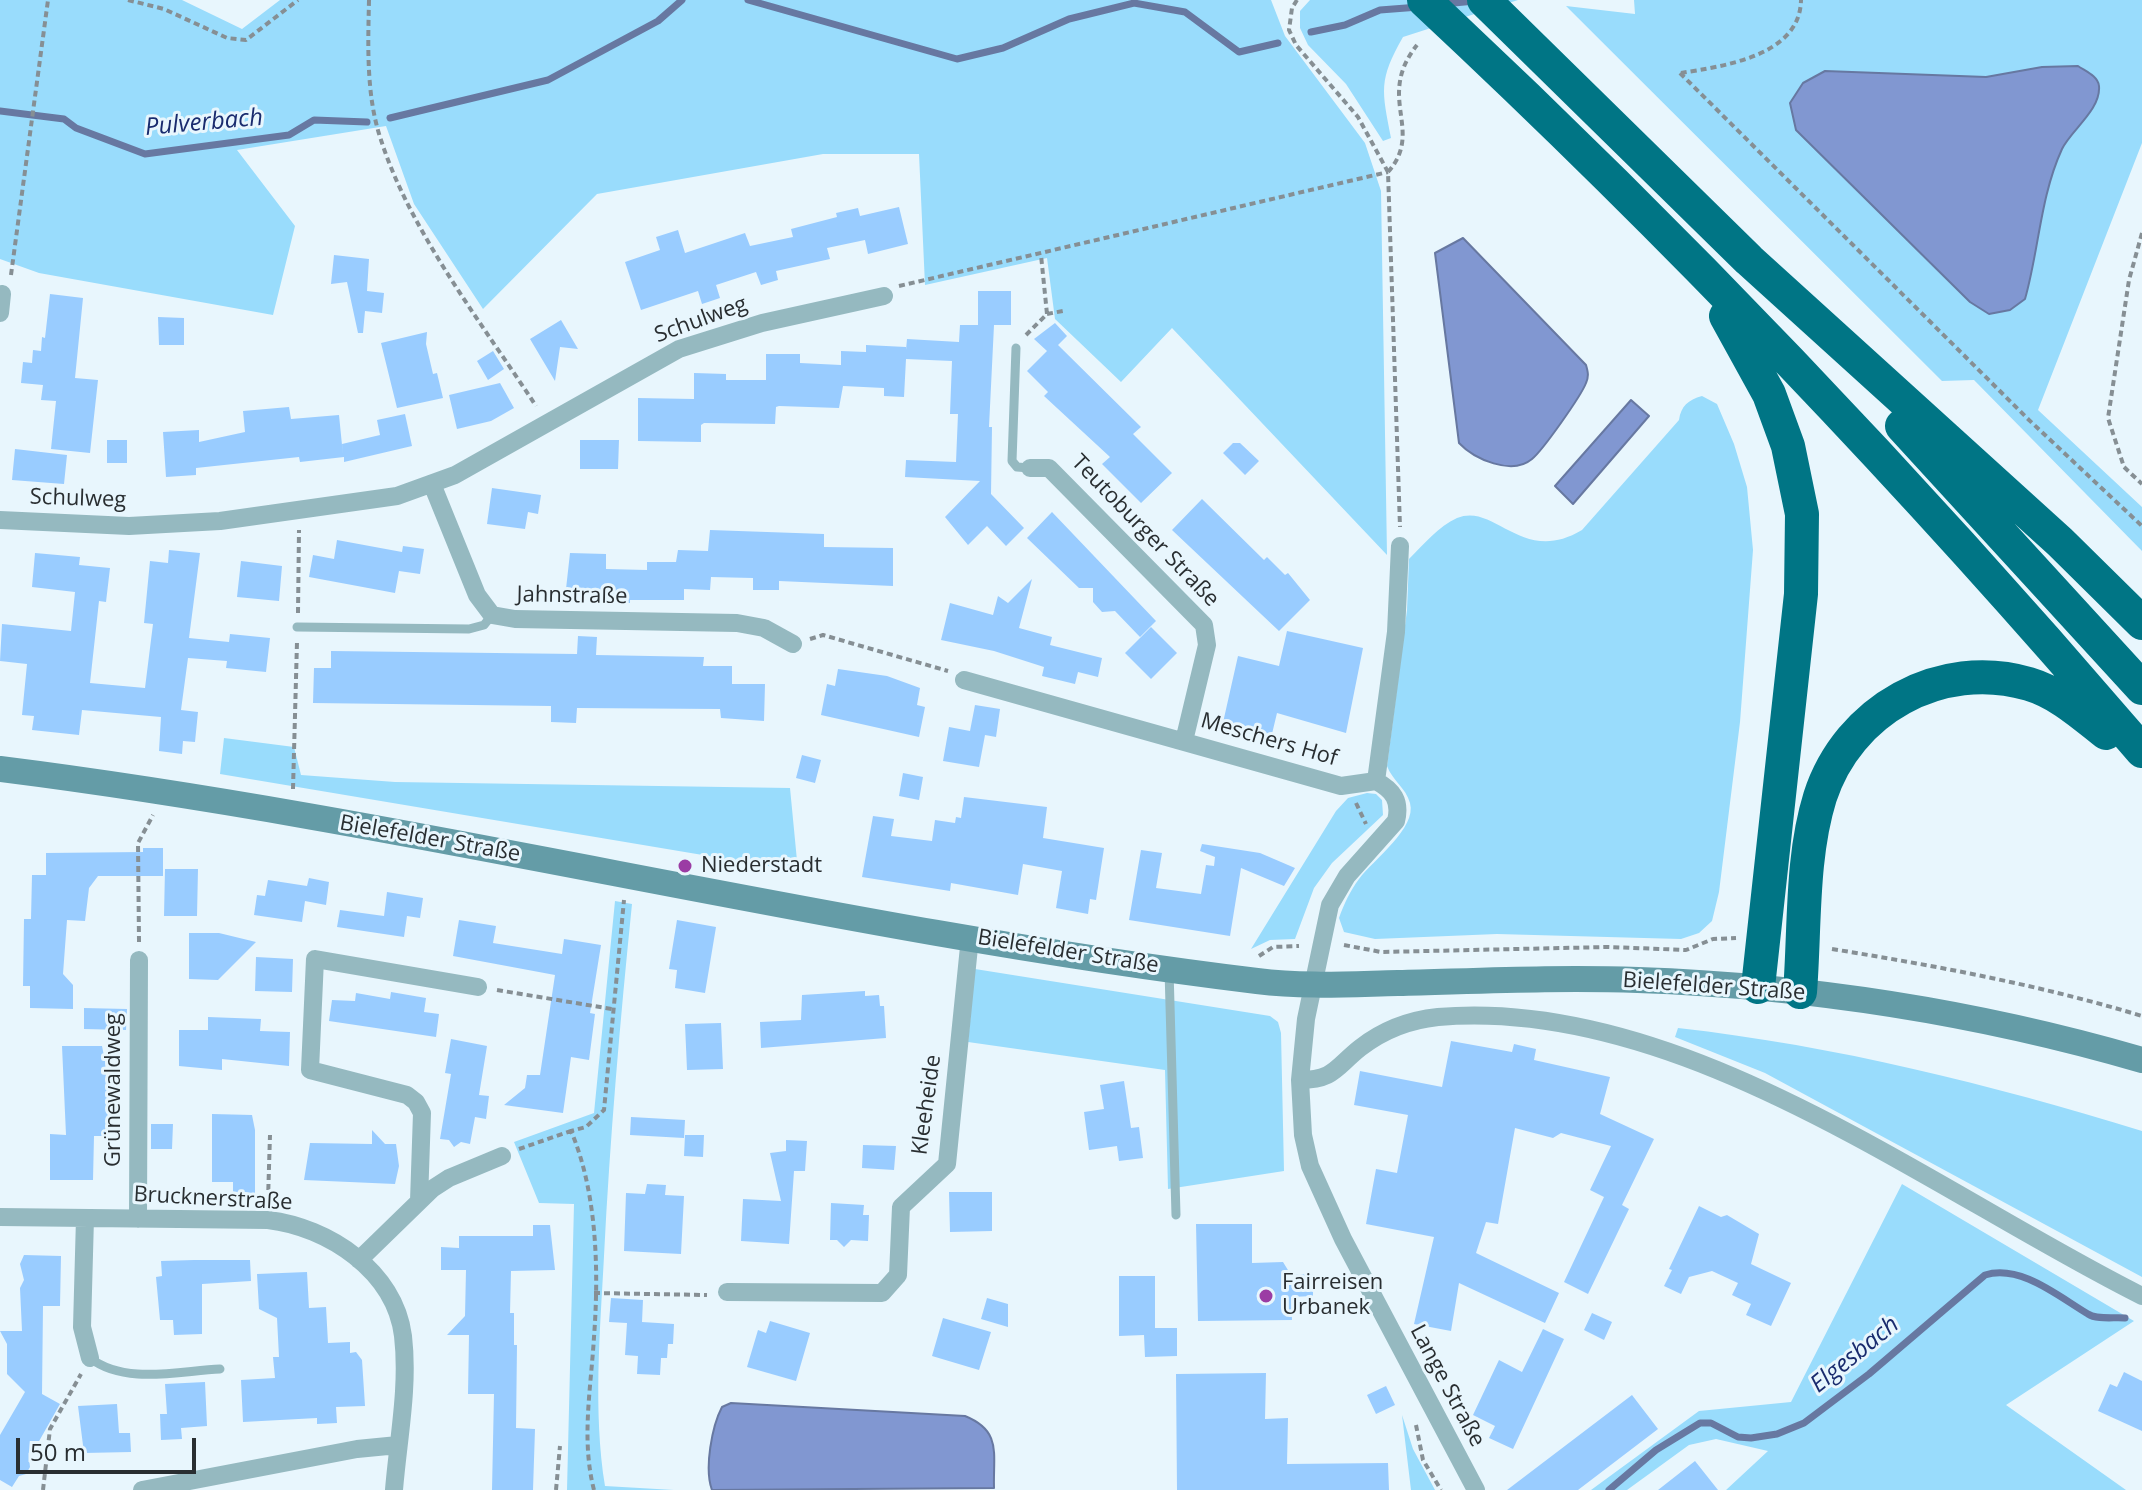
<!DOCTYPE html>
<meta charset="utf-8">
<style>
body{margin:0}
#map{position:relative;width:2142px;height:1490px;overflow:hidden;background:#e8f6fd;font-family:"Open Sans",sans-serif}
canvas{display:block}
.scale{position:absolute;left:16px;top:1438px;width:180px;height:36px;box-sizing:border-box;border:4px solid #292e31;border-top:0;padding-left:10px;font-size:24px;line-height:28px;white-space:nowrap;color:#292e31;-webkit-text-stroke:6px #e8f6fd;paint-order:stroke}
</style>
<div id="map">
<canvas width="2142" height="1490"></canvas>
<div class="scale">50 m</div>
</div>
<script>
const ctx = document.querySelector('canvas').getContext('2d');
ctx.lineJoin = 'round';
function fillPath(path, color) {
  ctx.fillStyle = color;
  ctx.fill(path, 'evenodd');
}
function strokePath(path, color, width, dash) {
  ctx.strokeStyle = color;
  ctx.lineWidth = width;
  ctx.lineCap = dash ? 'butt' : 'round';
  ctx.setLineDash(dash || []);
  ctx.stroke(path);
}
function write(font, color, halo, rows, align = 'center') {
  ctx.font = font + ' "Open Sans",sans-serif';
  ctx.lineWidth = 6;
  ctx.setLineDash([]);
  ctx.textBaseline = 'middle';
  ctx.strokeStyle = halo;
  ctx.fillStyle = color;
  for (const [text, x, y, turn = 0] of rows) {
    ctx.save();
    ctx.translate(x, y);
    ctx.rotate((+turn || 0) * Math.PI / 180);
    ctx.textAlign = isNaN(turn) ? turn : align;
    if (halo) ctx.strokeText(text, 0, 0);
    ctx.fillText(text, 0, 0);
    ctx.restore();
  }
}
fillPath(new Path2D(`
 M0,0H182L242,29L280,0H1271L1285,36L1365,143L1381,191L1387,555L1172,328L1121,382L1055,319L1047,258L925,285L919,154H823L597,194L483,309L414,204L386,126L237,150L295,226L273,315L39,273L0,259Z
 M1310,0H1518L1403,37C1378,81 1382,90 1391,138L1383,141L1346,84L1308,45L1300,28V11Z
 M1634,0H2142V143L2038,410L2142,507V551L1974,380L1942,381L1566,6L1635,14Z
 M1702,396L1717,404L1734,444L1747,487L1753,550L1740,722L1719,892L1712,921L1699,933L1681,939L1497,934L1375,939L1344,932L1339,918C1344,904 1350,891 1359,879C1373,860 1417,828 1410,803C1406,788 1392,780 1387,766L1407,610L1409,559C1423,545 1439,526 1457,518C1495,502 1522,566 1582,530L1679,420C1681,406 1688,400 1702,396Z
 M224,738L294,747L301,775L395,782L790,788L798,871L220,774Z
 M1367,793L1376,794L1382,800L1383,815L1332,863L1314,888L1295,939L1270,940L1251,949L1336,811L1348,798Z
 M615,901L632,904C620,1021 610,1138 604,1256C600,1332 593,1411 605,1486L674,1490H567L574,1204L539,1203L514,1142L594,1113Z
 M975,969L1270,1016L1278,1022L1281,1033L1284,1171L1168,1189L1165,1070L968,1042Z
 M1678,1028C1837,1046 1989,1084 2142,1131V1277L1765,1073L1675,1037Z
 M1902,1184L2134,1321L2006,1405L2126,1490H1726L1768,1451L1716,1439L1689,1445L1627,1490H1591L1699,1411L1791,1402Z
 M1402,1415L1413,1449L1435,1490H1411Z`), '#99dcfc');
const water = new Path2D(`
 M2078,66C2085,71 2098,76 2099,86C2101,110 2071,130 2062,149C2040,197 2039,250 2025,299L2010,310L1989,314L1970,302L1796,130L1790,103L1803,83L1825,71L1986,77L2042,67Z
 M1463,238L1586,365C1588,372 1589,376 1586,383C1581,396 1543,450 1532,459C1512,476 1474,459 1459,443L1435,253Z
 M1631,400L1649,416L1573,504L1555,486Z
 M731,1403L965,1416C1002,1431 993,1453 994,1488L712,1490C704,1469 712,1426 722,1407Z`);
fillPath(water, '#8197d1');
strokePath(water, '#6778a1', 2);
strokePath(new Path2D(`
 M748,0L957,59L1003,48L1069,19L1134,3L1185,12L1239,52L1278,43
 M1443,4L1475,1
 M1311,32L1345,25L1380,10L1419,7
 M0,111L64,119L76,128L145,154L289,135L314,120L367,122
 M390,118L548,80L658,21L682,0
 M1609,1490L1656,1450L1700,1423H1711L1738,1437L1751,1438L1777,1434L1804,1423L1869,1374L1985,1275C2021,1264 2059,1297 2088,1314C2097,1320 2114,1317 2125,1318`), '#6778a1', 7);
fillPath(new Path2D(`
 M899,207L908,244L868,254L865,240L827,248L830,259L776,271L778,280L761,285L756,272L716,285L720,298L702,304L698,291L641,310L625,262L660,250L656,237L678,230L685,253L745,233L750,246L793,237L791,229L837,217L836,213L858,208L860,216Z
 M334,255L369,259L367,291L384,293L382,313L365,311L363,333H358L347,282L331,284Z
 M978,291H1011V325H978Z
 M50,294L83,298L75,378L98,380L90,453L51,449L56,401L41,400L43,385L21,383L23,362L32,363L33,350L41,351L42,337L45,338Z
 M158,317L184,318V345H159Z
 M561,320L578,349L560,347L555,381L530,339Z
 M1055,323L1067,336L1058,345L1141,427L1133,434L1172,473L1141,503L1102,464L1110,457L1044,396L1048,392L1027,371L1047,351L1034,339Z
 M960,325H994L989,427H992L991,494L1024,528L1006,546L987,526L968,545L945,517L980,481L905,477L906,460L956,462L958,414H950L952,361L906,359L904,397L884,396V388L843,386L839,408L779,406L776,407L775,424L704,423L701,425V442L638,441V398L694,399V373L726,374V380H766V354H800V363L841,365V351L866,352V345L906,347V350L907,339L959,342Z
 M427,332L426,344L433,374L437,373L443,398L397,408L381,343Z
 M493,351L504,369L488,380L477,361Z
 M500,383L514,408L491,421L457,429L449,395Z
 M289,407L291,419L339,415L343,455L342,444L380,435L377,420L405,414L412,446L344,462V457L300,462L299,457L196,468V475L166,477L163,432L199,430V442L245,432L243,411Z
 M107,440H127V463H107Z
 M580,440H619L618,469H580Z
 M1233,443H1240L1259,461L1245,475L1223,453Z
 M15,449L67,455L64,484L12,480Z
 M492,488L541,495L538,514L528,512L525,529L487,524Z
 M1202,499L1264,560L1267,557L1285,575L1288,573L1310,600L1279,631L1172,530Z
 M1052,512L1156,621L1140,637L1115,611L1102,612L1093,602V588H1079L1027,538Z
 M710,530L824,534V547L893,548V586L779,581V590H753V578L711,577L710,590L684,589V600H630V603H611V592L566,589L570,553L606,554V569L647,570V562H676L678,550L708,551Z
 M337,540L402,552L403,546L424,549L420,574L399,571L395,593L309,577L313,555L334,559Z
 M169,550L200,553L189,638L229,642L230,634L270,638L266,672L226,668L227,661L188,658L181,710L198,712L195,742L183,741L182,754L159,751L161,717L82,710L79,735L32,730L34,716L22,715L27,664L0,661L2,624L71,631L75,592L32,587L35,553L80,557L79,565L110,568L106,602L99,601L90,683L145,688L153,624L144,623L150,561L168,563Z
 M241,561L282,566L279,601L237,597Z
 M1032,579L1019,628L1052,637L1050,645L1102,658L1098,677L1078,672L1075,684L1042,676L1044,667L994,651L941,640L950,603L993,615L998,596L1008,603Z
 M1151,627L1177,653L1151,679L1125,653Z
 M1287,631L1363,648L1346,733L1277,713L1271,738L1222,727L1238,656L1279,666Z
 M578,636L597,637L596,655L704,657L703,666H732V684H765L764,721L721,718L720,709L577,708L576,723L551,722V706L313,703L314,668H331V651L577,654Z
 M838,669L887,676L920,688L917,705L925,707L919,737L821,715L827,684L835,686Z
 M975,705L1000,709L996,737L985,735L979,767L943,761L949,727L970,731Z
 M802,755L821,760L815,783L796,778Z
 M903,773L923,777L919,800L899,796Z
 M964,797L1047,807L1043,838L1104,848L1096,900L1090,899L1088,914L1056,908L1062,871L1023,864L1018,895L951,883L950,891L862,877L873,816L894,819L891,836L932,841L935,820L955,823L956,817L961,818Z
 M1202,844L1260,853L1295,868L1284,886L1241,868L1230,936L1129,920L1141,850L1162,853L1156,888L1201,894L1206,865L1214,866L1215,857L1200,851Z
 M143,848H163V876H98L89,888L85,921L67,920L63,974L73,985V1009L30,1008V986H23L24,919H31L32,875H46V853L143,852Z
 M165,869H198L197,916H164Z
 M309,878L329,882L326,905L305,901L302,922L254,915L257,895L265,896L268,880L307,886Z
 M387,892L423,898L420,918L407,916L404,937L337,927L340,910L384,916Z
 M459,920L496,926L493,943L562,954L564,939L601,945L590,1013L595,1014L589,1060L571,1057L563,1113L504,1105L525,1088L527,1075H540L555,975L453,956Z
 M677,920L716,927L705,993L675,988L677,970L669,969Z
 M189,933H219L256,942L218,980L189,979Z
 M256,957L293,959L292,992L255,991Z
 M865,991V996L879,995L880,1006H884L886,1038L761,1048L760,1022L801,1020L802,995Z
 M391,992L426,998L424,1012L439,1014L436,1037L329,1021L332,1000L355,1001L356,993L390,999Z
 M84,1008L127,1009L126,1030L84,1029Z
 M208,1017L261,1019L260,1031L290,1032L289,1066L222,1059V1070L179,1066V1030H208Z
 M721,1023L723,1069L687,1070L685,1024Z
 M451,1039L487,1046L479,1095L489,1096L486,1119L475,1117L470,1144L461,1142L454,1147L449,1140L440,1139L451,1074L445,1073Z
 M1451,1041L1512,1052L1514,1044L1536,1049L1534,1060L1610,1077L1600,1114L1654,1139L1622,1205L1629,1209L1588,1294L1564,1282L1604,1197L1590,1190L1611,1146L1561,1133L1553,1138L1515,1128L1498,1224L1486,1222L1476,1253L1559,1293L1545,1323L1459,1283L1451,1331L1414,1324L1434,1237L1366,1224L1376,1169L1397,1173L1408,1115L1354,1105L1360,1071L1442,1087Z
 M62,1046H102L105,1061L109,1122L106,1136H94L93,1180H50V1134L66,1135Z
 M1124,1081L1131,1128L1139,1127L1143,1158L1119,1161L1117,1146L1089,1150L1084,1112L1104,1109L1100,1085Z
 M212,1114L252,1115L255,1130V1197L233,1196V1182H212Z
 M631,1117L685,1120L684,1138L630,1135Z
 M151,1124H173L172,1149H151Z
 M372,1130L385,1144H396L399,1166L395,1184L304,1180L310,1143L372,1144Z
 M685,1135H704L703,1157L684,1156Z
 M786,1140L807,1141L805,1171H794L789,1244L741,1241L743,1199L781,1201L770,1153L786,1151Z
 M863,1145L896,1146L894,1170L862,1168Z
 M647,1184L666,1185L665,1195L684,1196L681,1254L624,1251L626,1193L645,1194Z
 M949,1192H992V1231L950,1232Z
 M831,1203L864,1205L863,1215H869L868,1241L851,1240L844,1247L837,1240H830Z
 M1699,1206L1721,1217L1727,1215L1759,1234L1751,1264L1791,1283L1771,1326L1746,1315L1751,1304L1732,1295L1738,1283L1712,1271L1689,1277L1681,1294L1664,1286L1672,1270L1669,1269Z
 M1196,1224H1252V1263L1283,1262L1291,1275L1313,1274V1296L1291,1297L1292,1320L1198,1321Z
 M533,1225H550L555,1270L511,1271L510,1313H514V1345H517L516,1428L535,1429L533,1490H492L494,1394H468L469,1335H447L465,1316L466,1270H441V1247L459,1248V1236H533Z
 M24,1255L61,1256L60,1306H43L42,1394L60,1404L29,1459L30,1467L26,1474L19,1476L12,1487L0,1480V1435L25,1392L7,1374V1344L0,1331H22L20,1288L24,1280L20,1264Z
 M194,1260H250L251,1281L202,1284V1334L174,1335L173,1320H160L156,1277L162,1276L161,1261Z
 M307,1272L309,1308L326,1307L328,1343L350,1342V1353L356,1352L362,1360L365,1406L336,1407L337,1423L317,1424V1418L243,1422L241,1380L275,1378L273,1357H279L277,1318L259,1309L257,1274Z
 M1119,1276H1155V1328H1177V1356L1145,1357L1144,1335L1119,1336Z
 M611,1298L643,1300L642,1322L674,1324L673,1344H668L667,1358H661L660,1375L637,1374L638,1356L625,1355L627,1323L609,1322Z
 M987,1298L1008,1304V1327L981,1319Z
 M1592,1313L1612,1322L1604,1340L1584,1330Z
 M943,1318L991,1332L979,1370L932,1356Z
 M770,1321L810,1333L796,1381L747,1367L758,1330L766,1333Z
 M1543,1329L1564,1339L1513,1449L1489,1438L1495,1426L1473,1415L1499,1360L1522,1372Z
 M2124,1372L2142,1381V1431L2098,1411L2110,1384L2117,1387Z
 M1266,1373L1265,1419L1288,1418L1287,1464L1388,1463L1389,1490H1177L1176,1374Z
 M205,1382L207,1426L181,1428L182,1439L161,1440L160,1414H167L165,1384Z
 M1386,1386L1395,1405L1376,1414L1367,1395Z
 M1632,1395L1658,1429L1578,1490H1507Z
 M117,1404L119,1433H130L131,1452L84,1453L78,1406Z
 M1695,1461L1718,1490H1658Z`), '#9cf');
strokePath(new Path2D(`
 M128,0L164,9L227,38L246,40L298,0
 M369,0C368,46 366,96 381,140C410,231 483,325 536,406
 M1297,0L1292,8L1289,30L1296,45L1358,117L1388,172L1400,527
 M1680,73L2029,420L2142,526
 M1681,73C1724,66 1800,56 1801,0
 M1388,172C1425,130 1375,98 1417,45
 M2142,233L2129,280L2108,418L2124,467L2142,484
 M11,275L48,0
 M899,286L1388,172
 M1047,314L1063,311
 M1026,335L1047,314L1041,255
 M298,613L299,530
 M810,639L823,635L948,671
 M293,789L297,642
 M1356,803L1366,824
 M139,942L138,843L153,815
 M1344,945L1381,952L1608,947L1686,950L1713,939L1736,938
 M1832,949C1937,966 2040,985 2142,1016
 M1259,956L1273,947L1299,946
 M497,990L612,1009
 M519,1149L571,1131
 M268,1200L270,1135
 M594,1293L707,1295
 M1416,1425L1423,1460L1441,1490
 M43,1490L50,1429L81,1374
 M556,1490L560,1446
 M594,1490C581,1440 591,1388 594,1337C599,1270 597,1192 571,1131L586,1127L604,1110L624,900`), '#868f94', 4, [6, 4]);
strokePath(new Path2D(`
 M1016,348L1012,461L1017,467L1030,468
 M297,627L469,629L484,625L492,615
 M1169,970L1176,1215
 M90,1358C125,1385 178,1371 220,1369`), '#95b9c0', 9);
strokePath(new Path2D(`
 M0,313L2,294
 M1030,468H1049L1204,625L1207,645L1184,741
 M432,484L477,595L492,615L515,619L737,623L764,628L793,644
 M0,520L129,526L220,521L397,496L455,475L679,349L762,323L884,296
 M964,680L1341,786L1376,781C1393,790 1401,801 1396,821L1347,876L1330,905L1306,1019L1300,1080L1303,1135L1310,1166L1343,1239L1476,1490
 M1376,781L1396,632L1400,546
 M1300,1080C1334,1080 1336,1067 1360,1048C1383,1030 1409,1020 1438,1017C1683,996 1932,1191 2142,1296
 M419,1201L422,1113L416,1102L407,1095L310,1070L315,959L478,987
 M0,1217L268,1220C328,1227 395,1271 403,1336C409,1387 398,1440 394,1490
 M85,1218L82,1327L90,1358
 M138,1219L139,960
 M359,1260L432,1189L449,1178L502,1156
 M727,1292L882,1293L898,1275L901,1207L947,1164L970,937
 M142,1490L357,1449L398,1445`), '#95b9c0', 18);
strokePath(new Path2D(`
 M0,769C422,822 835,930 1257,981C1304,987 1351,984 1398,983C1478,981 1558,977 1638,980C1810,986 1977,1012 2142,1060`), '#649ca7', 26);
strokePath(new Path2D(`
 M1424,0C1677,236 1917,488 2142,751
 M1484,0L1749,260L2060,542L2142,623
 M1726,316L1769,394L1788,446L1802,514L1801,594L1758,987
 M1902,426L2142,688
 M1800,992C1805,928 1801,858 1820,797C1848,710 1940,658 2029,684C2059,693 2082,714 2106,733`), '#007585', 34);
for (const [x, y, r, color] of [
 [685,866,8,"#9b3ca4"],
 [1266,1296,8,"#9b3ca4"]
]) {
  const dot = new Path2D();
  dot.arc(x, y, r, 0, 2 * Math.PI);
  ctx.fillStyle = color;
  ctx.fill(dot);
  strokePath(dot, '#e8f6fd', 3);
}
write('22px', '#292e31', '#e8f6fd', [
 ["Schulweg",701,320,-20],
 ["Schulweg",78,499,2],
 ["Teutoburger Straße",1145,531,46],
 ["Jahnstraße",572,596,1],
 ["Meschers Hof",1269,740,16],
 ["Bielefelder Straße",430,839,10],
 ["Bielefelder Straße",1068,952,9],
 ["Bielefelder Straße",1714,987,4],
 ["Grünewaldweg",114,1090,-90],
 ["Kleeheide",927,1105,-82],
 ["Brucknerstraße",213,1199,3],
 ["Lange Straße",1447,1386,62]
]);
write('22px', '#292e31', '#e8f6fd', [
 ["Niederstadt",701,866],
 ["Fairreisen",1282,1283],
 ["Urbanek",1282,1308]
], 'left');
write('italic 24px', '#192b6e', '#e8f6fd', [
 ["Pulverbach",204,123,-5],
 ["Elgesbach",1855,1355,-39]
]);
</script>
